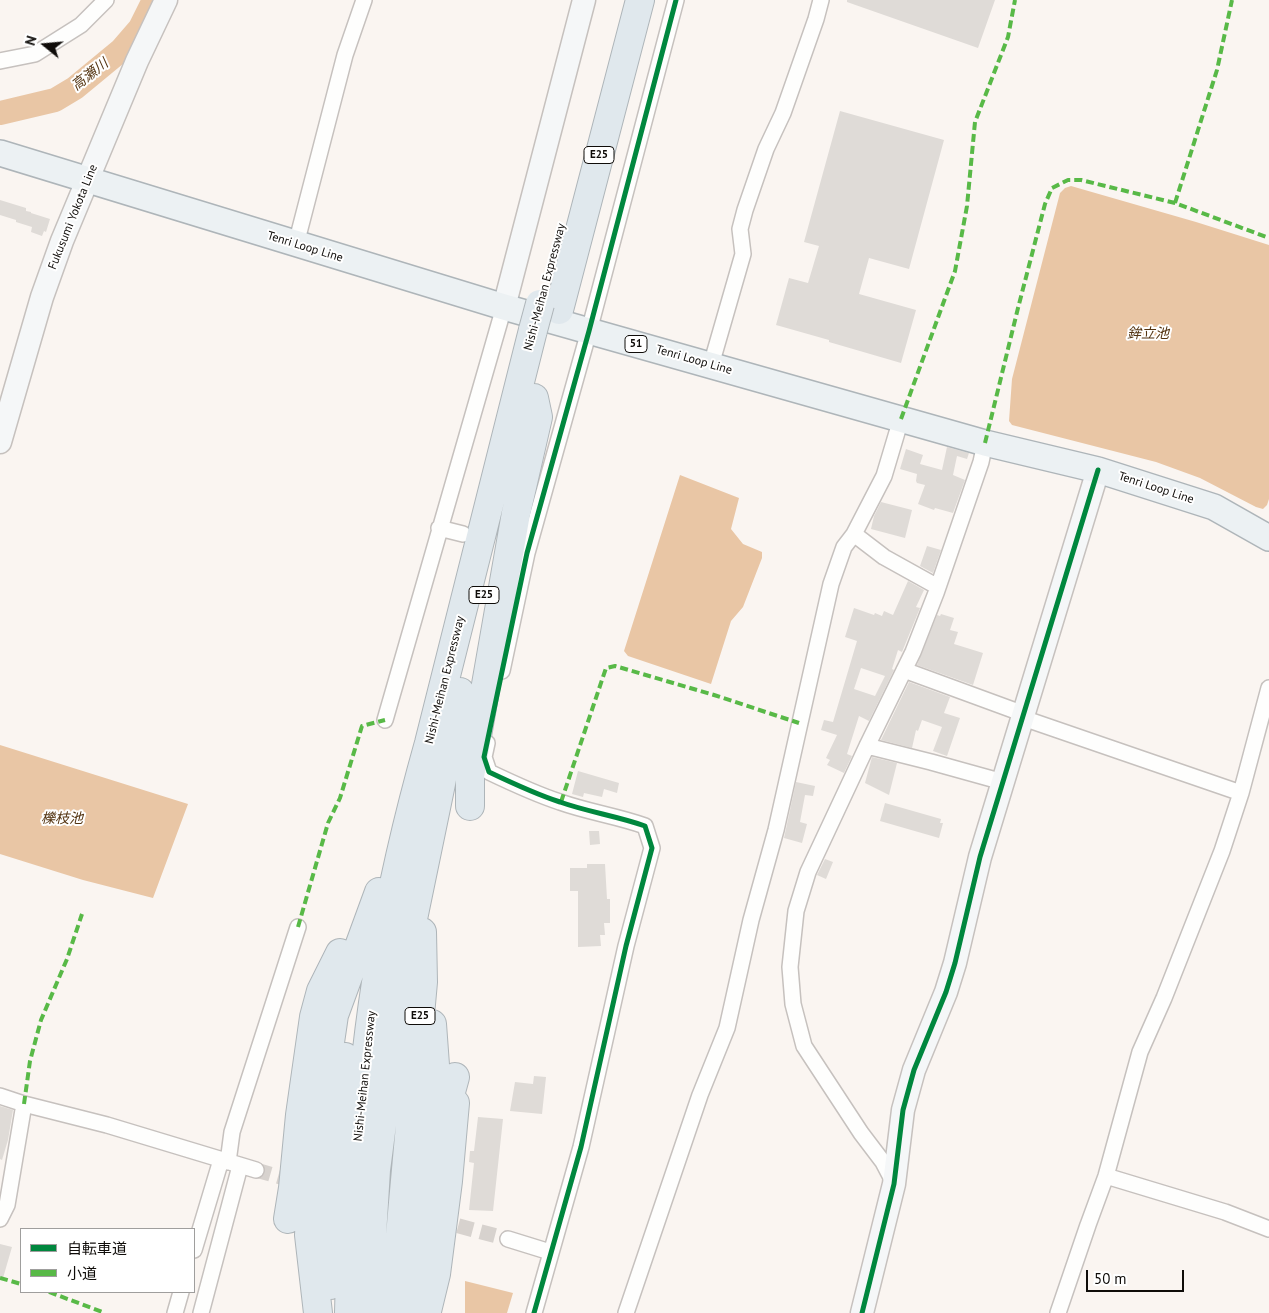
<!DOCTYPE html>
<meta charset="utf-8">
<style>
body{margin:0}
#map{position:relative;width:1269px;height:1313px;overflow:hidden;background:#faf5f1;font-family:"PT Sans","Noto Sans JP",sans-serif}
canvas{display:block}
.legend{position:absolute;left:20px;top:1228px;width:175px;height:65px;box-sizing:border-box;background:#fff;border:1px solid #9f9e9d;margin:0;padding:6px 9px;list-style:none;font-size:15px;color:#0f0c09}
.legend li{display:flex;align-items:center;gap:10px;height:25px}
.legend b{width:25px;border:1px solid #9f9e9d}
.north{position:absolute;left:20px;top:20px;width:50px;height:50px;-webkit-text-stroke:4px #fff;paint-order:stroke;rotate:287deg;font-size:14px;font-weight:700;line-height:20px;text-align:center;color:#0f0c09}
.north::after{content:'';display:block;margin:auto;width:18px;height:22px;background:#0f0c09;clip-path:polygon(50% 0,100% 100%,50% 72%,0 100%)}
.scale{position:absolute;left:1086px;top:1270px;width:98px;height:22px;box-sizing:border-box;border:2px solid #0f0c09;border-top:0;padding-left:6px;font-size:15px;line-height:18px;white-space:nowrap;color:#0f0c09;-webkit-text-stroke:4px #fff;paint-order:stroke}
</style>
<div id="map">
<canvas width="1269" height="1313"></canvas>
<ul class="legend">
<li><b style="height:6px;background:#00873e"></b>自転車道</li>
<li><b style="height:6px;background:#58b947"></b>小道</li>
</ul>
<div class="north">N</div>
<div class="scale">50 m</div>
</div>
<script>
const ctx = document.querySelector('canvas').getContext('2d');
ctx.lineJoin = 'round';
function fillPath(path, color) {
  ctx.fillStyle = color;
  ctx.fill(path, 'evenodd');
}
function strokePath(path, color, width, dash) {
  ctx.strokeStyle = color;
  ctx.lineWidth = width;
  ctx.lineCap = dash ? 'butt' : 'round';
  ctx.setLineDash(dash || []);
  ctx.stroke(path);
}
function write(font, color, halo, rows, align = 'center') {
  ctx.font = font + ' "PT Sans","Noto Sans JP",sans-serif';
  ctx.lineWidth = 4;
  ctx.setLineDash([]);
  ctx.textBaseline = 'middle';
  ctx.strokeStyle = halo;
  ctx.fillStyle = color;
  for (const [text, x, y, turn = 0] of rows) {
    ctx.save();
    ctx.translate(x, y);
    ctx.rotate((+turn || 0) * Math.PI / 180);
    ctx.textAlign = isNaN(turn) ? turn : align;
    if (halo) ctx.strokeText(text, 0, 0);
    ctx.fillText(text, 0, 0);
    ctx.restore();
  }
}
fillPath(new Path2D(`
 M1071,186L1196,222L1269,245V499L1267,505L1263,509L1256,507L1200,478L1156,462L1012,425L1009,421L1012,379L1060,193L1065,188Z
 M680,475L739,498L731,529L743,544L762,552V558L743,607L731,621L711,684L628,656L624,651Z
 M0,745L188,804L153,898L83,880L0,854Z
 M465,1281L513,1293L507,1313H465Z`), '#e9c6a5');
strokePath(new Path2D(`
 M0,113L55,100L75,88L121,50L140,28L154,0`), '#e9c6a5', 24);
fillPath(new Path2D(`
 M847,0H995L978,48L847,2Z
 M840,111L944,140L909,269L869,258L859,294L916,310L901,363L829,342V340L776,325L789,278L808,283L819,246L804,242Z
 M0,200L26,208V211L31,212V213L50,219L46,232L44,231L42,236L31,232L32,227L16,222V220L0,215Z
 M947,447L969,453L967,459L957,456L953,475L965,480L953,513L935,508L934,510L918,504L925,485L917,483L916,481L917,474L900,469L906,449L923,455L920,464L942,470Z
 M881,502L912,510L905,538L871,529L874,516Z
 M927,546L941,550L933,573L920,566Z
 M908,581L924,590L916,607L920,608L902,652L898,650L892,669L894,670L869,721L859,716L847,754L852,756L844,773L827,765L830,760L826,758L837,735L821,730L824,720L833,722L857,641L845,637L854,608L874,615L875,613L882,616L884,611L893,615ZM861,668L885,676L875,696L854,689Z
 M941,614L954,618L950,630L958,632L954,644L983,653L973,685L917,665L937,615L940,616Z
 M909,682L950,697L944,713L960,718L947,756L933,751L942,727L922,720L918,731L916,730L912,748L881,740Z
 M872,757L897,763L889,795L865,783Z
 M578,771L619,783L617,793L604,789L602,797L584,793L583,797L572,794Z
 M796,782L815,786L813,796L805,795L800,822L807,824L802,843L784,838Z
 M885,803L941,819L940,823H943L939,838L880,821Z
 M589,831H599L600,844L590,845Z
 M825,859L833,862L826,879L817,875Z
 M587,864H605L607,899H610V923H604L605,935H600L601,946L578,947V891H570V868H587Z
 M534,1076L546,1077L542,1114L510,1111L515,1082L533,1084Z
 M0,1106L13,1110L8,1140L2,1160L0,1159Z
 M478,1117L503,1119L493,1211L469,1210L474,1163L469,1162L470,1151H474Z
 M0,1244L12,1247L3,1278H0Z`), '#dfdbd7');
strokePath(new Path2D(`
 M256,1170L298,1182
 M436,1220L508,1239`), '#d7d2ce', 15, [15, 8]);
const street = new Path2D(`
 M0,61L35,54L81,25L106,0
 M296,244L345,55L364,0
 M711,365L743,254L740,229L745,210L766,149L783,113L816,19L821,0
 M439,528L463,534
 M854,534L884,557L938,587
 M904,670L1024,714
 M502,671L527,553L589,331L676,0
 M1023,718L1241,793
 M385,720L504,307
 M487,743L484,757L489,772C512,783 535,794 560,802C588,812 617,816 645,826L652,848L626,946L581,1147L534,1313
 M867,746L931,762L1003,782
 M0,1096L24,1104L107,1125L256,1170
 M228,1162L232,1132L298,927
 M1106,1176L1225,1212L1269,1229
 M894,1183L883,1162L861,1133L804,1046L793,1004L790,967L796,911L808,872L867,746L913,652L936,593L981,462L985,443
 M0,1219L7,1205L24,1104
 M508,1239L550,1252
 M194,1250L221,1160
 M175,1313L181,1292
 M201,1313L240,1166
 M626,1313L700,1095L727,1028L751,920L776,830L831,584L844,547L854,534L884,476L901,419
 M1058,1313L1088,1225L1106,1176L1140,1052L1164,998L1222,851L1241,793L1269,688`);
const secondary = new Path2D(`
 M504,307L584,0
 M0,442L42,297L62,241L137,61L166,0
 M862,1313L894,1184L903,1110L914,1070L946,992L955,963L980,857L1098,470`);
const primary = new Path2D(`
 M0,153L504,307L985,443L1098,470L1214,507L1269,538`);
const highway = new Path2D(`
 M559,310L640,0
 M470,806V776L516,513L538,417L534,398
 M444,1124L446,1110L455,1077
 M288,1219L293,1188L300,1115L314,1017L321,991L340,953
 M330,1285L329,1260L345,1057
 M427,1311L436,1274L448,1181L455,1103
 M318,1313L309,1235L310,1218L319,1117L334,1015L379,892
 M349,1313C350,1265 353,1217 356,1169C361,1098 368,1028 380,958C392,885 409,814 429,743L533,330
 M370,1313V1268L376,1170L402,972L460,692
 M393,1313L423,982L422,932
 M410,1313L417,1270L424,1177L435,1065L432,1024`);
strokePath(street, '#c6c1be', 18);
strokePath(secondary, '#c6c1be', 25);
strokePath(primary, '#aeb5b9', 28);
strokePath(highway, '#aeb5b9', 30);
strokePath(street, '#fefefd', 15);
strokePath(secondary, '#f5f7f8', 22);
strokePath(primary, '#ecf1f3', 25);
strokePath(highway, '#e0e8ed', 28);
const highwayBridge = new Path2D(`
 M533,330L540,304`);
strokePath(highwayBridge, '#aeb5b9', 30, []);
strokePath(highwayBridge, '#e0e8ed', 28);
strokePath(new Path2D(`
 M1175,203L1217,70L1232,0
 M901,419L955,271L967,206L975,122L1008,37L1015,0
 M985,443L1018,308L1045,204L1052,188L1068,180H1081L1175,203L1269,238
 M561,802L606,668L615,666L714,695L799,723
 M298,927L328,823L340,798L362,726L385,720
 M24,1104L30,1061L41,1020L67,959L82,914
 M0,1278L21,1284
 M49,1292L105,1313`), '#58b947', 4, [8, 4]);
strokePath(new Path2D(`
 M534,1313L581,1147L626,946L652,848L645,826C617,816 588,812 560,802C535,794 512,783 489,772L484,757L527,553L589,331L676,0
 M862,1313L894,1184L903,1110L914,1070L946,992L955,963L980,857L1098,470`), '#00873e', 5);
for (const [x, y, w] of [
 [599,155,30],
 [636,344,22],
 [484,595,30],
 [420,1016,30]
]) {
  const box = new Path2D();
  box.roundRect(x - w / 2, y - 8.5, w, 17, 4);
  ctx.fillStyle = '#fff';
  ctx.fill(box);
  strokePath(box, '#0f0c09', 1);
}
write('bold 11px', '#0f0c09', null, [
 ["E25",599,155],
 ["51",636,344],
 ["E25",484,595],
 ["E25",420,1016]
]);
write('12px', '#0f0c09', '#fff', [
 ["Fukusumi Yokota Line",73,217,-68],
 ["Tenri Loop Line",305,247,17],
 ["Nishi-Meihan Expressway",545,287,-75],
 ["Tenri Loop Line",694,360,16],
 ["Tenri Loop Line",1156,488,18],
 ["Nishi-Meihan Expressway",445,680,-76],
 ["Nishi-Meihan Expressway",365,1076,-84]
]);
write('italic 14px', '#533310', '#fff', [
 ["高瀬川",90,75,-38],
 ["鉾立池",1148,334],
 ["櫟枝池",62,819]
]);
</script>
